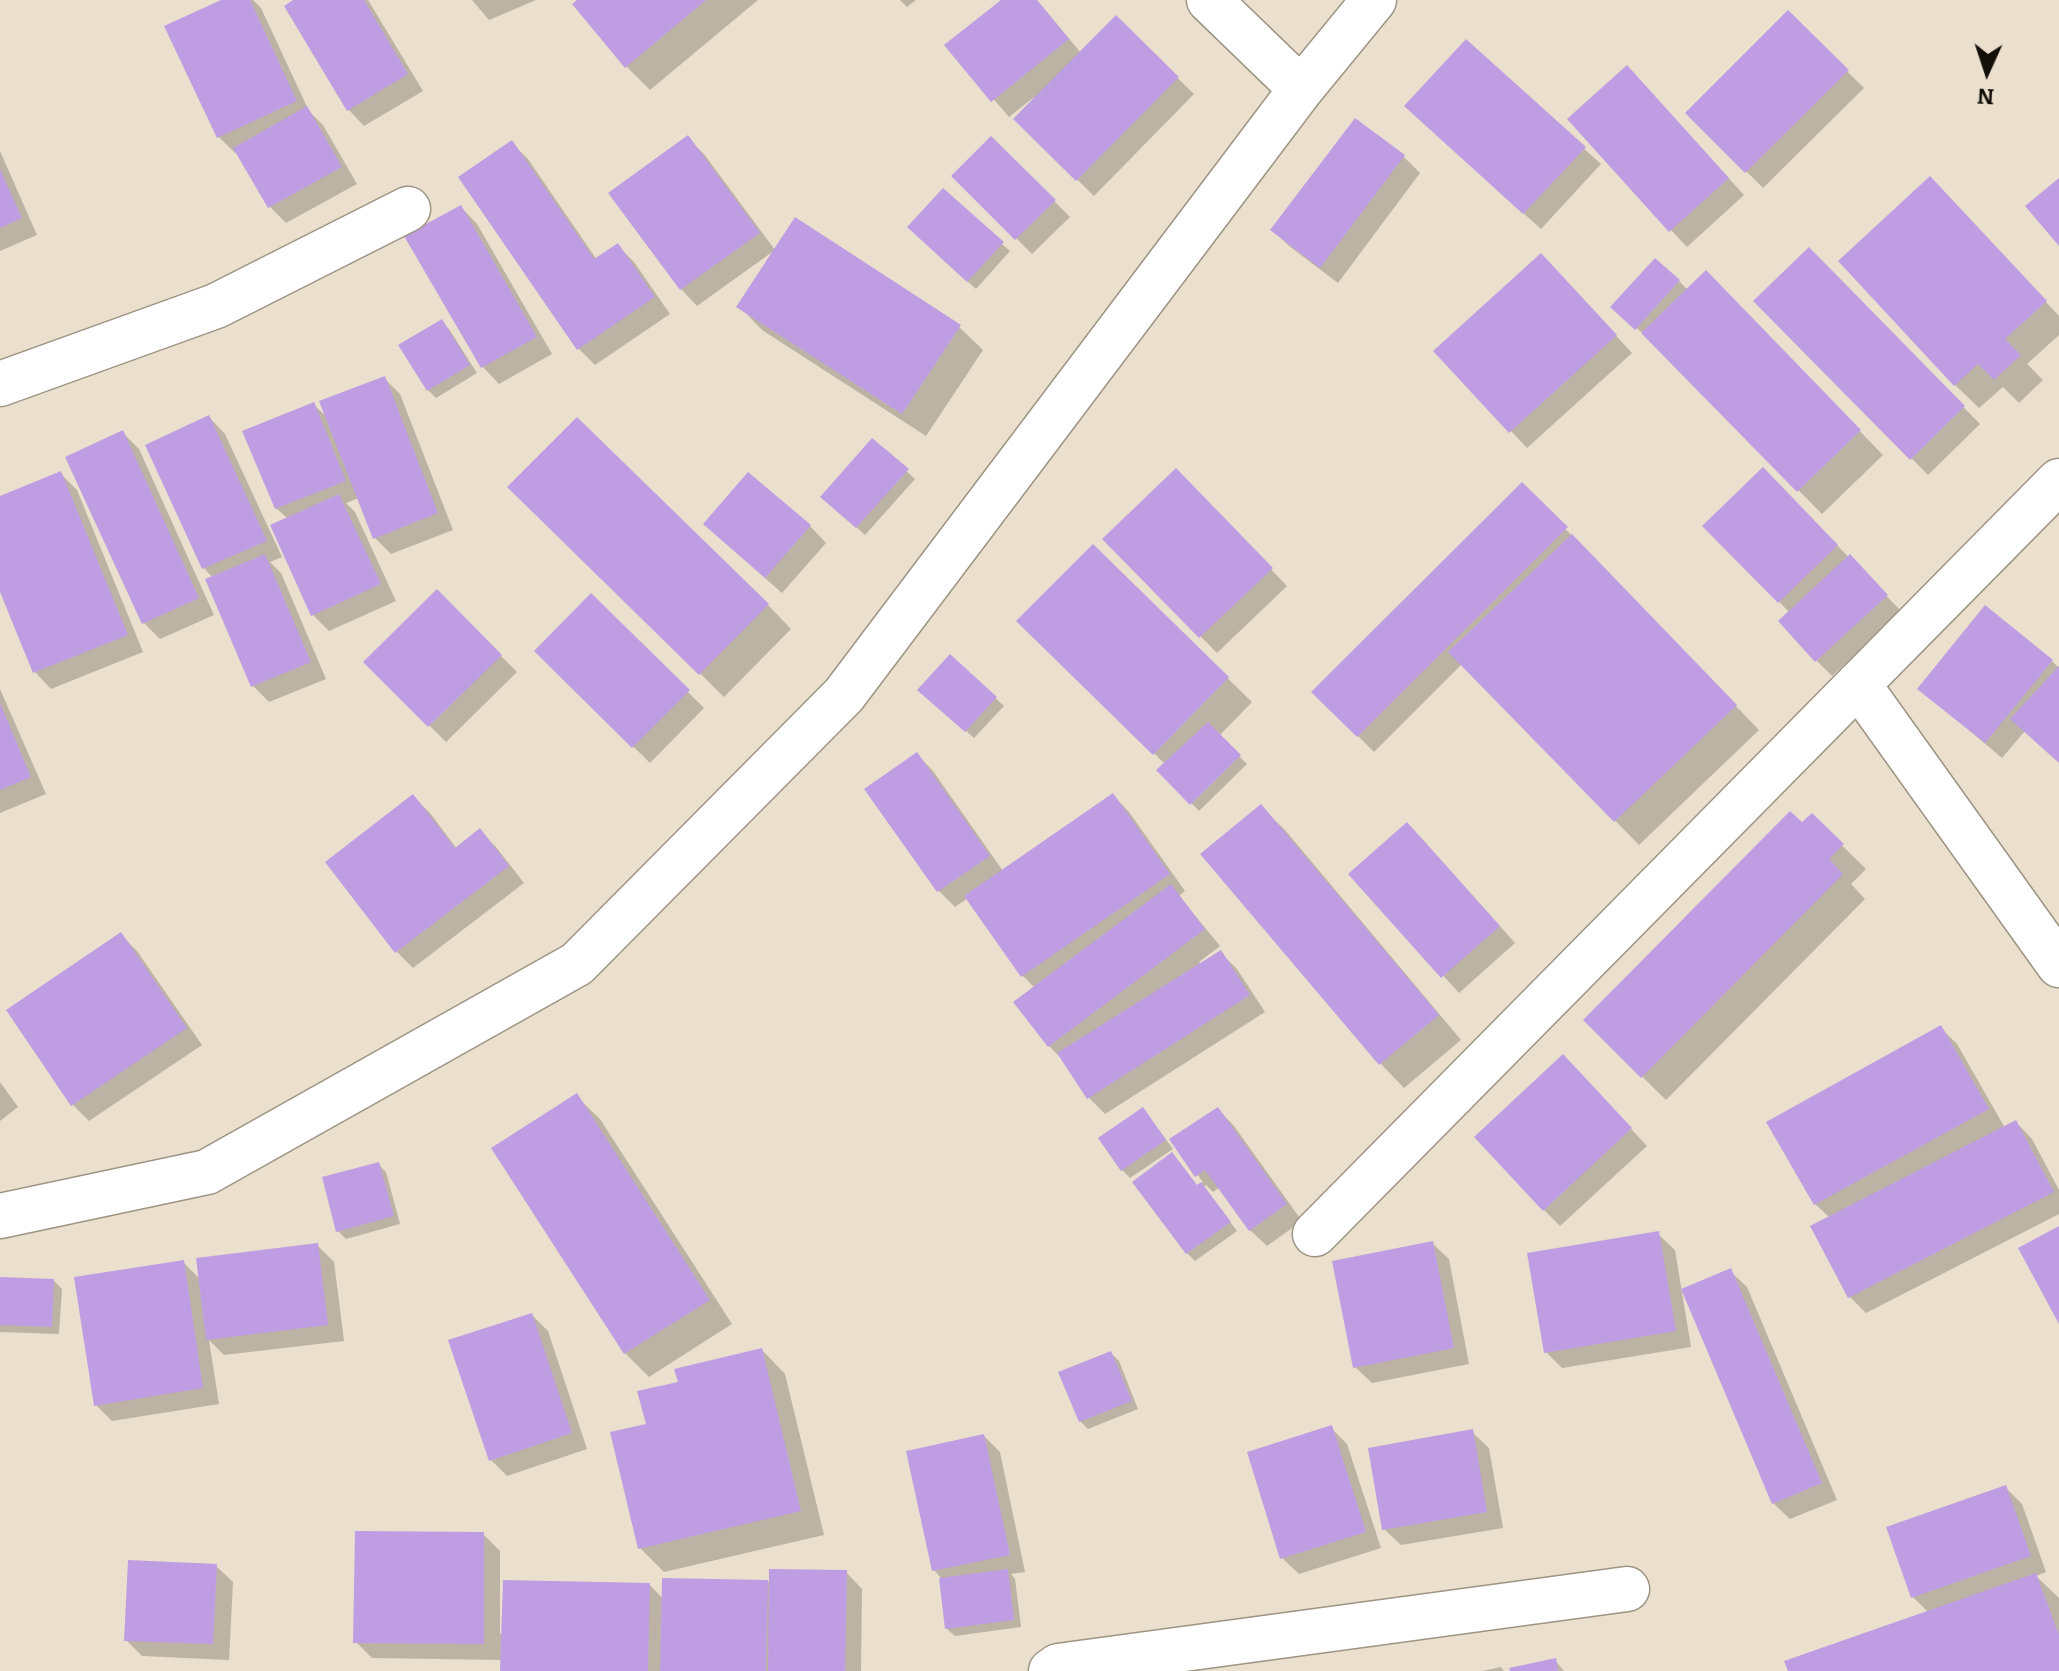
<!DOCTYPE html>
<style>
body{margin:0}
#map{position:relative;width:2059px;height:1671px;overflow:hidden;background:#ebe0ce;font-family:Bitter,serif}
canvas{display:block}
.north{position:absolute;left:1947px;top:32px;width:80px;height:80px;-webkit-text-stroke:6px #ebe0ce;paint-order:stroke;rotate:183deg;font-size:22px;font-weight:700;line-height:32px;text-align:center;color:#120f09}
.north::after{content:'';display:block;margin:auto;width:28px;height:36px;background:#120f09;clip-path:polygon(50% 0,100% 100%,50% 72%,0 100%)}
</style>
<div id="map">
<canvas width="2059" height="1671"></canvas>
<div class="north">N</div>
</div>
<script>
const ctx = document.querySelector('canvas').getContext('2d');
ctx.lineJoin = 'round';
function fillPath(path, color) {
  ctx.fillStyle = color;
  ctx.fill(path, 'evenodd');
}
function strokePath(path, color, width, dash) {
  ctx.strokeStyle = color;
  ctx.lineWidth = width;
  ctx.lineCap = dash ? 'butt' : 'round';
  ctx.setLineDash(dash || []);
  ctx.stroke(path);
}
fillPath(new Path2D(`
 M226,0H253L261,8L309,111L323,125L357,184L286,223L270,207L238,152L235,153L219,137Z
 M297,0H368L423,91L364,126L348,109Z
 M472,0H536L489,20Z
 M580,0H758L650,90L626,66Z
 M900,0H916L907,7Z
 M1004,0H1037L1081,53L1116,18L1194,94L1094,196L1016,119L1035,100L1033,98L1009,117L947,45Z
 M1788,13L1864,88L1763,188L1688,113Z
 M1466,42L1601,164L1541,229L1423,122Z
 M1643,84L1744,195L1687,247L1671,230Z
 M687,138L704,154L775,250L697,306L681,289Z
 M991,138L1070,217L1032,254L954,176Z
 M512,143L528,159L597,260L618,246L634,262L670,314L595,365L579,349L461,178Z
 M0,151L37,235L0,251Z
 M1403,156L1420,173L1338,283L1289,246L1273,230Z
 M1953,202L2059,316V335L2027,364L2043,380L2019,403L2003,387L1979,408L1955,385Z
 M461,207L477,224L552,354L499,384L483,367L407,237Z
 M918,235L1002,244L1010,251L976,289Z
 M1809,250L1980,424L1928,475L1756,301Z
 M1557,272L1632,353L1527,448L1436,351Z
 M1679,281L1688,290L1729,297L1883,455L1822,514L1645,335L1620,315Z
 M739,306L959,327L983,350L926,436L762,330Z
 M441,321L449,329L477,373L436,398L428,390Z
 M384,378L400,394L453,530L391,554L374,537L359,498L346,503L355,512L396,601L329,631L313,615L288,519L276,508L313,404L329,419Z
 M209,417L225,434L282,557L270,562L281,573L326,679L269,702L253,686L213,578L204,568Z
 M123,433L139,449L214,615L160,639L143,622Z
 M872,440L915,479L865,535L831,504Z
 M1763,469L1902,612L1832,676L1816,660L1790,613L1705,526Z
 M1176,471L1287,586L1217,653L1105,539Z
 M61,474L77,490L143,652L51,689L35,672L0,586V498Z
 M1522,484L1759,730L1639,845L1462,664L1374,752L1314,692Z
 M510,487L768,605L791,629L724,697Z
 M810,526L826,543L782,593L722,540Z
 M1093,547L1252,702L1219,736L1247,764L1199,811L1159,770L1165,764L1019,621Z
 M437,592L517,672L446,742L366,662Z
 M591,596L704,708L650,763L536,651Z
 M950,657L1004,706L974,738L928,697Z
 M2052,661L2059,668V762L2025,731L2002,758L1920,689Z
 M0,689L46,794L0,813Z
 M917,754L933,771L1003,871L1113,795L1129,812L1185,891L1179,896L1220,946L1199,962L1201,965L1220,952L1237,969L1265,1012L1105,1114L1088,1097L1065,1062L1049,1046L1035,988L1023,976L968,898L955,907L939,891L867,789Z
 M413,796L430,813L457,849L480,831L496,847L524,883L413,968L397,952Z
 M1261,807L1285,830L1461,1040L1404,1088L1381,1064L1203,854Z
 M1812,816L1866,869L1851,884L1865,899L1666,1100L1585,1020Z
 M1424,841L1515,943L1459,993L1351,874Z
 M121,935L137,951L202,1045L89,1121L73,1105L8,1010Z
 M1941,1028L1957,1044L2005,1128L2016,1122L2032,1139L2059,1190V1214L1866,1313L1849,1296L1830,1218L1815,1204Z
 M1579,1073L1647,1146L1560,1226L1544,1210Z
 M0,1082L18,1107L0,1121Z
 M576,1096L600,1119L732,1324L649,1377L625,1353Z
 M1218,1109L1234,1126L1302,1221L1267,1246L1250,1230L1220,1187L1213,1192L1206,1185L1204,1187L1237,1231L1195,1261L1187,1253L1172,1154L1198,1187L1203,1182L1171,1140Z
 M1150,1118L1173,1149L1130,1178L1122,1170Z
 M378,1164L386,1172L400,1224L346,1239L338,1231Z
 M1658,1234L1675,1250L1691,1347L1562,1368L1546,1352Z
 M1432,1243L1449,1259L1469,1364L1372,1383L1355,1367Z
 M317,1245L334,1262L344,1341L224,1355L209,1340L219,1404L112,1421L96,1405L183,1262L201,1280Z
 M1730,1271L1747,1287L1837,1500L1790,1519L1773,1503Z
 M0,1279L54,1281L62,1289L59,1334L0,1332Z
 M532,1315L548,1331L587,1449L507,1476L491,1460Z
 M762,1350L785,1374L824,1535L664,1572L640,1548L648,1425L680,1384Z
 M1111,1353L1119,1361L1138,1409L1088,1429L1080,1421Z
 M1331,1428L1347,1444L1381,1548L1299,1574L1282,1558Z
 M1472,1432L1489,1448L1503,1528L1401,1545L1384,1529Z
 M984,1436L1000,1452L1025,1572L1011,1574L1015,1579L1021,1627L955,1636L947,1629L941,1578L934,1570Z
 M2005,1487L2022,1504L2046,1572L2036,1576L2059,1598V1671H1790L1929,1613L1913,1597Z
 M483,1534L500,1551V1634L650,1585L663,1599L664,1580L771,1582L846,1572L862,1589L861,1671H502L503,1660L372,1658L356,1642Z
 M216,1566L233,1582L229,1660L142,1656L126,1640Z
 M1555,1660L1564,1671H1512Z
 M1501,1667L1504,1671H1482Z`), '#0003');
fillPath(new Path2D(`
 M221,0H250L297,101L217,138L164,26Z
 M293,0H364L408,74L347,111L284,6Z
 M577,0H706L625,68L572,4Z
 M1001,0H1037L1069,39L991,102L944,45Z
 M1788,10L1849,70L1745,173L1685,113Z
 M1116,15L1179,77L1076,181L1013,119Z
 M1466,39L1586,147L1523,214L1404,106Z
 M1627,65L1729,178L1669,232L1567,119Z
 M307,106L342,167L268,208L233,148Z
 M1355,118L1405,155L1320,268L1270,230Z
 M688,135L760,233L680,290L608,193Z
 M991,136L1056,200L1015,240L951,176Z
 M512,140L594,259L618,243L655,297L577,350L458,177Z
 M0,169L22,218L0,228Z
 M1930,176L2047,301L2005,339L2021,355L1994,380L1978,364L1954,386L1838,261Z
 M2059,178V246L2025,206Z
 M943,188L1004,242L967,282L907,227Z
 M461,205L537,337L481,368L404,236Z
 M795,217L961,325L902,414L736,307Z
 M1809,247L1965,406L1910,460L1753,301Z
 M1541,253L1617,335L1509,433L1433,351Z
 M1655,258L1680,280L1635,330L1610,307Z
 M1706,270L1861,430L1797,492L1641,333Z
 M442,319L470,365L427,391L398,345Z
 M385,376L438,513L373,539L319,401Z
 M314,402L346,481L275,509L242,431Z
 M209,415L267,541L202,569L145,445Z
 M577,417L769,604L699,675L507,487Z
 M123,430L199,598L142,624L65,457Z
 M872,438L909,469L856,528L820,497Z
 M1763,467L1838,545L1778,603L1702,526Z
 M1176,468L1273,568L1199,638L1102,539Z
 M61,471L128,635L33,673L0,592V496Z
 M748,472L811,525L765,578L703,524Z
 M1522,482L1568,527L1357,737L1311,692Z
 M339,494L381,584L311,616L270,525Z
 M1572,534L1737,705L1614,822L1448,652Z
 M1093,544L1229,677L1153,755L1016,621Z
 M265,554L311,662L251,687L205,579Z
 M1850,554L1888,595L1815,662L1778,621Z
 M437,589L502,655L428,727L363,662Z
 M591,593L690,690L632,748L534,651Z
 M1985,605L2053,660L1985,743L1917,689Z
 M950,654L997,697L965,732L917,690Z
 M2059,666V763L2010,719Z
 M0,703L31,777L0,790Z
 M1208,722L1241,755L1190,805L1156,770Z
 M917,752L990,856L937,892L864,789Z
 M1113,793L1170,874L1021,977L964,896Z
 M413,794L455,848L480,828L509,866L395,953L325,862Z
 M1261,804L1439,1015L1379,1065L1200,854Z
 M1790,811L1802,822L1812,813L1844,844L1829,859L1843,874L1641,1078L1583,1020Z
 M1407,822L1500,926L1441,978L1348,874Z
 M1171,884L1205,929L1048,1047L1013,1002Z
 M121,932L187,1028L71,1106L6,1010Z
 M1221,950L1250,995L1087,1099L1057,1053Z
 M1941,1025L1989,1109L1814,1205L1766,1122Z
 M1563,1054L1632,1128L1543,1211L1474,1137Z
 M577,1093L710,1300L624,1354L491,1148Z
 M1143,1107L1166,1140L1121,1171L1098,1138Z
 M1218,1107L1287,1204L1249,1231L1205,1170L1195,1177L1169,1139Z
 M2016,1120L2054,1192L1848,1298L1810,1226Z
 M1172,1152L1197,1185L1201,1182L1231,1222L1186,1254L1132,1182Z
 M379,1162L394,1216L336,1232L322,1177Z
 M2059,1226V1324L2018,1248Z
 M1659,1231L1676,1331L1544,1353L1527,1253Z
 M1433,1241L1454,1348L1353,1368L1332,1261Z
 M318,1243L328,1325L206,1340L196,1258Z
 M184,1260L203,1388L94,1406L74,1277Z
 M1731,1268L1822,1483L1772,1504L1681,1289Z
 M0,1277L54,1279L52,1327L0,1325Z
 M532,1313L572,1433L489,1461L448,1340Z
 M762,1348L801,1511L638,1549L610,1432L646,1424L637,1391L678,1382L674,1369Z
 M1111,1351L1132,1401L1079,1422L1058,1372Z
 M1332,1425L1366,1532L1280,1559L1247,1452Z
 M1473,1429L1487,1512L1382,1530L1368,1448Z
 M984,1434L1010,1555L932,1571L906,1451Z
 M2006,1485L2031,1556L1911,1598L1886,1527Z
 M355,1531L484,1532V1644L353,1643Z
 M128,1560L217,1564L213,1644L124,1641Z
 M769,1569L847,1570L845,1671H768Z
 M1008,1569L1014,1620L945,1629L939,1578Z
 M2036,1573L2059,1635V1671H1788L1784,1661Z
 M662,1578L768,1580L766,1671H660Z
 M503,1580L650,1583L648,1671H500Z
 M1556,1658L1558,1671H1510L1509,1668Z`), '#bf9de2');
const minor = new Path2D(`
 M1209,0L1301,89
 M0,384L216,306L408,209
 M1858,684L2059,965
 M0,1216L207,1172L577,964L844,695L1301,89L1374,0
 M1315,1234L2059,481
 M1051,1671L1058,1666L1627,1589`);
strokePath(minor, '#9e9484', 47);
strokePath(minor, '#fff', 44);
</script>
